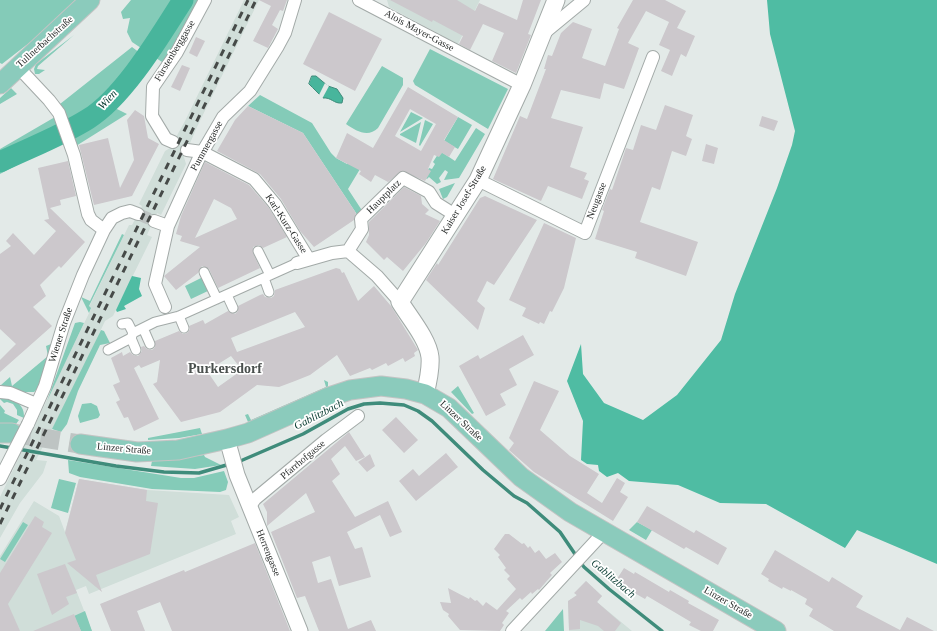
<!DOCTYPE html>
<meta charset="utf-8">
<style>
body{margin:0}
canvas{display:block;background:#e3eae8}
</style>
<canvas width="937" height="631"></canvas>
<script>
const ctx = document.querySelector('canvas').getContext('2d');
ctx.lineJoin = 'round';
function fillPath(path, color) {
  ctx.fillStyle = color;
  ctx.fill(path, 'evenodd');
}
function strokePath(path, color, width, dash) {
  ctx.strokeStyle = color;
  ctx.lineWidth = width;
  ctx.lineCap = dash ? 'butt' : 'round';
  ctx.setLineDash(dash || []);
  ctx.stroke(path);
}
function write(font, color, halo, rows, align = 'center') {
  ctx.font = font + ' "Times New Roman",serif';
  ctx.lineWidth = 3.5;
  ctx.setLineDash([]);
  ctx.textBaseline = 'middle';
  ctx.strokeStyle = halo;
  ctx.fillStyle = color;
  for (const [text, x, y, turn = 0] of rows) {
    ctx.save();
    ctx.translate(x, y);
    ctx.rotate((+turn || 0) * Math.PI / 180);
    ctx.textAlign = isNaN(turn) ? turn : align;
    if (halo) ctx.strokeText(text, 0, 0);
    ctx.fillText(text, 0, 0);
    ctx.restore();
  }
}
fillPath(new Path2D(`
 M244,0H259L197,127L184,157L186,164L161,215L157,213L147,235L152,237L150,241L113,316L105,321L76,383L36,460L47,461L43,473L20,503L0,538V497L91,309L89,307L129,225H132L142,206L139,204L165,151L170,148L185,121Z
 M387,0H480L458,44L389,7Z
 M79,479L147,490L229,495L239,517L231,521L236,534L89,594L86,586L76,590L92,631H0V556L34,501L59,516L65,532Z
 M586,581L602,596L597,602L632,631H569L568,601L577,596L575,593Z`), '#d0ded9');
fillPath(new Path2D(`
 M0,0H75L79,1L51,26L2,64L0,63Z
 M131,0H199L165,64L132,42L127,32L130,18L123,19L121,12Z
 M74,35L38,66L37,69L45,70L39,74H35L34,69L36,64Z
 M132,47L152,62L115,108L127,114L76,146L60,104Z
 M430,49L508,89L488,129L415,85L413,81Z
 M382,66L403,78V85L378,128C368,138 356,131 346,124Z
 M11,88L17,94L0,104V98Z
 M260,95L312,123L331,153L336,158L347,164L354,151L366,159L348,189L363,212L358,216L303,133L248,106Z
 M411,112L423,118L400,132Z
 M55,117L62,141L0,174V149Z
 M458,117L472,125L458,149L444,141Z
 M425,120L433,124L420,146L419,145Z
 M421,122L416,143L400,135V134Z
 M476,128L485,134L459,178L444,180L448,172L445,170L439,178L441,182L437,184L429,177L427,179L424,177L429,168L432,169L435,164L433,162L440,151L455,161Z
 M455,183L447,197L443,199L439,189Z
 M122,234L124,235L89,306L91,308L89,313L81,297L90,301Z
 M203,277L210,290L191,299L185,286Z
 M80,322L84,323L47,401L75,323Z
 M101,330L104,331L110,343L100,345L78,391L67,424L61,432L52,429Z
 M51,344L53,350L39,387L34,392H21L1,385L10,377L12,386L48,356L46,346Z
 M324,380L328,382V388L248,422L245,415L248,414L251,420L326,387Z
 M458,386L474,413L472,414L451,392Z
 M6,396C16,401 25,405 24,418L17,415V410L13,404L7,402L4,403L0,399V397Z
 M91,403L97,406L100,415L98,418L80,423L78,416L82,404Z
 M0,405L5,411L4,413L19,420L16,424L0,423Z
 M200,428L202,434L179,438L148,440V438Z
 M204,455L205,457L221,465L195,469L151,466L152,461Z
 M68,460L181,478H194L224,471L228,482L226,490L220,492L152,489L80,477L69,473Z
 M59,479L76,483L68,513L51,508Z
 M23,522L28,525L5,562L0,559Z
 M637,522L652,530L646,540L629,530Z
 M563,609L564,631H545Z
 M85,611L92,631H81L74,616Z`), '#84cbb8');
fillPath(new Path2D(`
 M767,0H937V564L857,530L845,548L766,504L720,503L678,485L629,481L618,473L607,477L599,471L598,465L587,464L581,460L583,421L567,381L581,344L583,374L604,403L643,420L677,395L721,340L735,294L777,188L792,145L795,131L770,34Z
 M132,276L141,278L139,289L142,296L124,306L126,309L117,312L116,310Z`), '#4fbca3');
const water = new Path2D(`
 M312,76H316L328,86L337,89L343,98L342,103C334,104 331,97 323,98C318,93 314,89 309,84Z`);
fillPath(water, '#48b59c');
strokePath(water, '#3f8c7b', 1);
fillPath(new Path2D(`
 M325,83L329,86L322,99L318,97Z`), '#e3eae8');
strokePath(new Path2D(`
 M0,446L116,466L164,472L199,473L230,464
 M238,462L303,434L348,409L364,404L380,403L404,405L418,411L432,421L483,470L514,496L527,503L560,532L577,557
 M580,562L584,567L609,589L662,631`), '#3f8c7b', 3.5);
strokePath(new Path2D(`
 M0,162C29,148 61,136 88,119C124,97 160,36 183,0`), '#48b59c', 21);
fillPath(new Path2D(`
 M259,0H287L283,11L280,10L272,25L278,29L268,48L253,41L271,6Z
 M390,0H457L475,11L479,3L517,20L523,0H541L528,34L531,35L516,73L492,61L504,33L483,24L470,50L459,44L463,36L433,20L432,22Z
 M633,0H665L686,11L677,28L695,36L686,57L681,54L672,76L661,71L670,50L659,45L669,22L646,11L628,43L639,48L624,89L604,83L600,99L561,90L551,118L583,127L570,167L587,173L584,179L589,181L582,199L548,186L541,201L493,179L520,116L527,119L546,69H544L548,55L552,56L561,33L573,22L592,29L582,58L605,66L619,29L617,28Z
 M329,12L382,39L355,91L303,64Z
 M196,37L205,41L197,57L189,53Z
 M182,65L190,68L180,91L171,87Z
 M408,87L458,117L444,140L455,147L449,157L442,153L439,157L434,155L428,169L431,171L425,181L402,171L388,182L375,175L371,182L359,174L361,171L336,158L347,133L373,148ZM410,109L436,124L421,151L395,136Z
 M665,105L693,115L686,136L692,139L686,156L672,151L660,190L652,187L640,222L698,242L686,276L635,258L637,252L595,239L604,211L602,210L610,189L612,190L626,148L633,150L641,125L656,130Z
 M248,106L303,133L356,213L354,220L314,247L300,231L281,199L260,174L217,151L235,120Z
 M135,110L144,116L148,138L159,144L132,196L94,205L79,145L108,138L120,188L134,160L127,120Z
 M762,116L778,121L774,131L759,126Z
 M706,144L718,148L714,164L702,161Z
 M68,161L76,196L60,200L61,205L50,208L85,242L61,268L59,266L40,285L46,296L33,307L52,326L0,372V360L16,344L0,329V254L11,246L6,241L13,233L34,255L56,231L44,220L49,219L38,168Z
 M205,162L249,185L269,208L287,237L263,248L259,245L253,247V253L260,268L218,288L209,269L202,266L198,273L176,290L164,276L200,247L180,241L182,236L176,234L181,216ZM214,199L231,208L237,219L195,238Z
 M404,187L421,196L422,204L429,210L425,214L440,221L426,243L403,271L387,257L384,260L366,242L369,235V222Z
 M485,196L537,220L494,285L487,281L477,301L485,308L478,330L426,280L437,263L438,265L480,198Z
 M544,223L576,238L564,288L552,312L550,311L544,324L540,322L539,324L522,316L526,308L509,300Z
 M336,268L340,269L342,273L344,272L358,301L374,286L391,306L418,350L414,353L415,356L405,362L403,358L388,366L386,363L372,370L370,368L350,376L337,355L310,375L295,381L279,387L257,385L220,412L181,422L153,384L157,382L160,360L141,368L139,365L134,368L159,419L134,431L128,417L124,418L116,402L120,400L113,385L120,382L111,358L122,352L123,356L130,352L133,355L138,356L142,351L141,347L144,346L147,349L152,350L155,347V341L179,331L183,334L187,333L190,329L189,326L203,320L205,324L228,311L235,314L238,311V306L260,295L263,294L265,297L271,298L274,296L275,290ZM295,312L305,327L237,352L231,338ZM231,356L242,370L218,387L207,371Z
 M523,335L534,355L509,369L517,385L500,394L506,405L486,416L459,366L478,355L480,359Z
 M534,381L559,391L540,430L570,456L599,474L587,493L602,503L617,478L625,483L620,492L628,497L613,521L534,472L509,450L514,443L509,438Z
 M396,417L418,440L404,453L382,430Z
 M349,432L365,457L356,461L345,446L331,459L340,474L332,481L355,517L388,501L402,532L390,537L380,515L347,532L355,549L362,547L371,577L339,586L330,556L312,562L318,583L331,579L348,629L371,620L376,631H319L305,596L297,598L271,532L315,512L306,493L267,526V512L263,504Z
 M446,453L458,467L416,501L399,481L413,469L419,476Z
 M370,454L375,466L367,472L358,462Z
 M79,479L147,490L146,501L158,503L150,554L96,575L102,592L67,563L76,560L65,533Z
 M647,506L694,533L696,530L727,548L718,565L686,547L684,549L637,522Z
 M35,516L44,522L42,527L52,533L8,604L20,631H0V573Z
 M505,534H509L522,544L524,543L528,548L530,546L535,553L539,550L546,559L555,553L562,562L550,573L552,575L539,590L538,589L532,594L531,592L522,600L520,598L506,611L509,613L502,623L504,625L500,631L460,630L448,616L449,614L443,610L440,602L451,603L448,588L469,599L470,597L475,601L477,600L483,606L486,602L497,610L516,589L507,579L510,576L504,570L506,568L498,557L500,555L494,549Z
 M255,543L290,631H172L160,602L137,611L145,631H111L100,604L184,570L185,572Z
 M775,550L829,582L832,577L863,596L856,607L900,630L907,617L934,631H834L809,616L813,609L805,604L807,599L791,590V591L783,587L782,589L768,581L769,579L761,574Z
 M65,564L77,593L66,597L69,604L52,615L37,574Z
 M624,568L634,574L635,572L669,592L670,590L689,601L688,603L719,620L713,631H701L689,625L691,622L647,596L645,599L615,582Z
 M586,581L602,596L597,602L621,623L615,631H604L598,626L580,620V629L569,630L568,601L577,595L574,593Z
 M74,614L81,631H33Z`), '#ccc8cc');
strokePath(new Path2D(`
 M138,214L154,221`), '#bec4c3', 12, [12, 6]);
strokePath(new Path2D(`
 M12,433L80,444`), '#bec4c3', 19, [19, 10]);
const pedestrian = new Path2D(`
 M258,251L270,275
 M204,272L217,299
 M264,278L269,292
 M227,295L233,308
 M179,316L184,328
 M122,324L128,323L133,333
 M143,328L150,344
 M131,338L136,350
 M108,350L131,338L133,333L155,322L179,316L297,263`);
const minor = new Path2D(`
 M359,0L522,85
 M544,33L584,0
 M18,67L49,100L59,113L74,155L88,214L91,220L104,230
 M173,142L166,139L152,116L153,87L177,52L205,0
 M187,150L202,152L254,179L275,204L308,258
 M478,180L585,233L653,57
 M154,221L168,226
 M348,251L362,229L361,219L403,178L429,192L436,203L455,215
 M297,263L332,253L348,251L377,276L400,302
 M165,307L155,284L168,226L199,158L223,117L250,91L278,46L285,33L295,0
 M0,392L10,393L36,404
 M28,424L45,386L64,323L83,275L104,230L112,218L122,213L130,211L138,214
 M0,479L5,469
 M250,506L255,499L326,440L358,416
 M512,631L604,532`);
const tertiary = new Path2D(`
 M227,439L237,475L300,631`);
const secondary = new Path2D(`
 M425,394C428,382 431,369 430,357C428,339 409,317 400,302L478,180L522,85L556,0`);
const primary = new Path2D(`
 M0,84L90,0
 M0,433H12
 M80,444L137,452L178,450L227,439L248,433L329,397L350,390L381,386L406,389L425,394L449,408L521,477L570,512L776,631`);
strokePath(pedestrian, '#a3aaa8', 11);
strokePath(minor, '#a3aaa8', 14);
strokePath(tertiary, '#a3aaa8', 17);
strokePath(secondary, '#a3aaa8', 19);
strokePath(primary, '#c4c4c4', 21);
strokePath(pedestrian, '#fff', 9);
strokePath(minor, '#fff', 12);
strokePath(tertiary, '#fff', 15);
strokePath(secondary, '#fff', 17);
strokePath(primary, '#8bcbbc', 19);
strokePath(new Path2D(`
 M0,509L248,0
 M0,524L256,0`), '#464a48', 3, [7, 7]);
const minorBridge = new Path2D(`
 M5,469L28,424`);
strokePath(minorBridge, '#a3aaa8', 14, []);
strokePath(minorBridge, '#fff', 12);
write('10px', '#2b2e2d', '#fff', [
 ["Alois Mayer-Gasse",419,31,28],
 ["Tullnerbachstraße",45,42,-42],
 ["Fürstenberggasse",175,51,-59],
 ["Pummergasse",207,146,-61],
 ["Hauptplatz",384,197,-45],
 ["Kaiser Josef-Straße",464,200,-59],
 ["Neugasse",597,201,-69],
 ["Karl-Kurz-Gasse",286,224,57],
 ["Wiener Straße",61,335,-72],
 ["Linzer Straße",461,421,43],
 ["Linzer Straße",124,449,5],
 ["Pfarrhofgasse",303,460,-40],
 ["Herrengasse",268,553,68],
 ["Linzer Straße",728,603,30]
]);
write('italic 11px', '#06392f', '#fff', [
 ["Wien",108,100,-47],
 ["Gablitzbach",319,415,-27],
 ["Gablitzbach",613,579,40]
]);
write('bold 14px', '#494f4d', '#fff', [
 ["Purkersdorf",225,369]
]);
</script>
